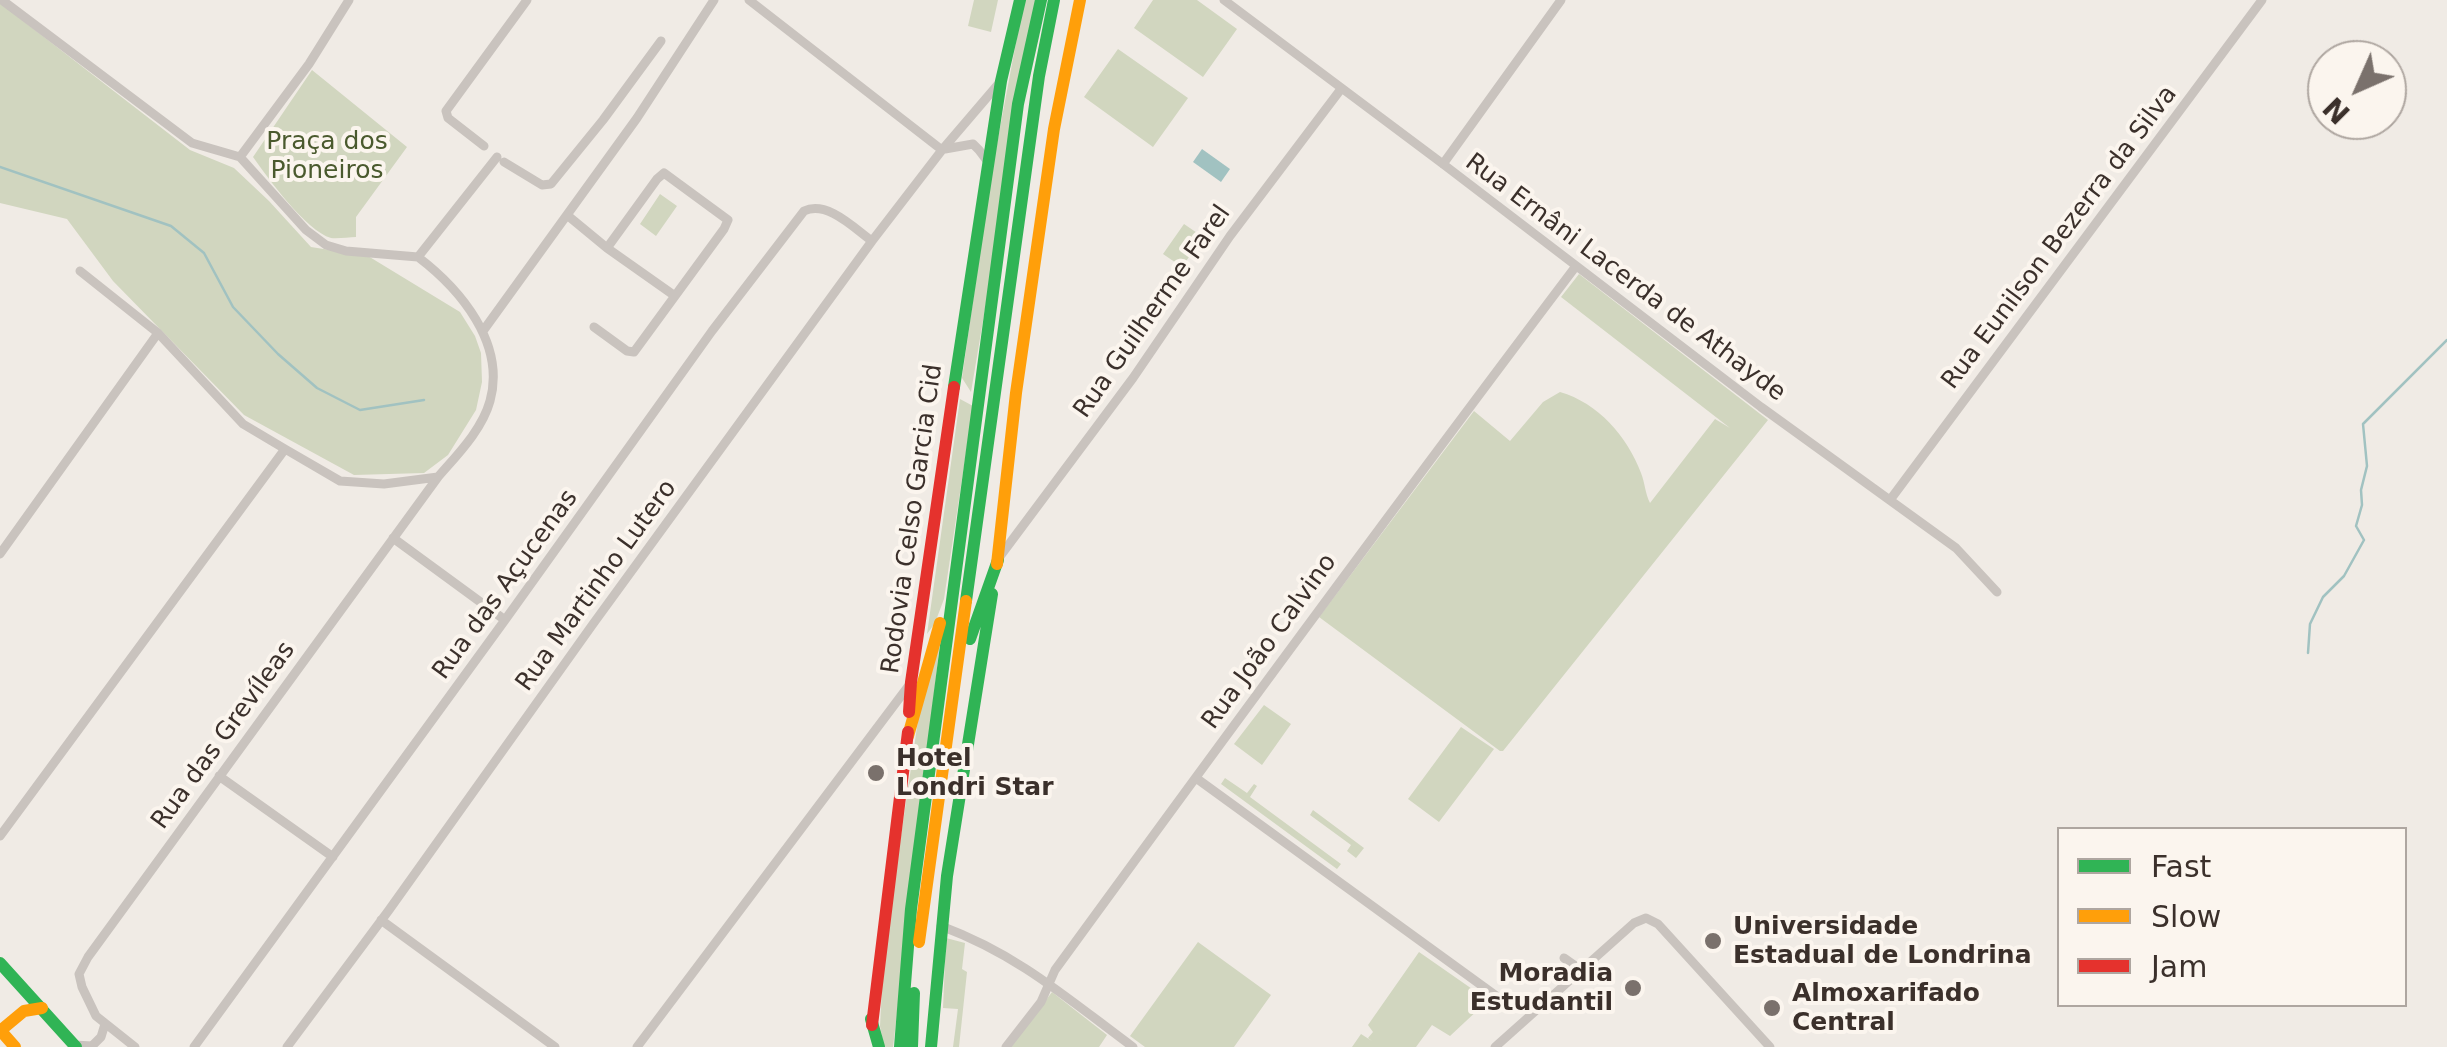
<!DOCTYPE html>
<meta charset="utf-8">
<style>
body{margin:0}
#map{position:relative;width:2447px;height:1047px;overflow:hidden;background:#f0ebe5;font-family:"DejaVu Sans",sans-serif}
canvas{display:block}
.legend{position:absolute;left:2057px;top:827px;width:350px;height:180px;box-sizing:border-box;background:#fbf5ee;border:2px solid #aea6a0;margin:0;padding:12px 18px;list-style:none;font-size:30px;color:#3b302b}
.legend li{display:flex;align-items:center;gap:20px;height:50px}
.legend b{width:50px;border:2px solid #aea6a0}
.north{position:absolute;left:2307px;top:40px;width:100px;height:100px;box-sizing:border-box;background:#fbf5ee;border:2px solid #aea6a0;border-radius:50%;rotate:225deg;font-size:28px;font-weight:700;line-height:40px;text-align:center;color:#3b302b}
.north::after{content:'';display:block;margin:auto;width:35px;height:45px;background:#7a716c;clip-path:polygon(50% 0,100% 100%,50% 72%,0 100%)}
</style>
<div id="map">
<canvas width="2447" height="1047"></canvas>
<ul class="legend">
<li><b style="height:12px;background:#30b455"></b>Fast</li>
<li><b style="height:12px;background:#ff9f0a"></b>Slow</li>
<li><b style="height:12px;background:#e5322d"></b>Jam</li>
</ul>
<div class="north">N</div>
</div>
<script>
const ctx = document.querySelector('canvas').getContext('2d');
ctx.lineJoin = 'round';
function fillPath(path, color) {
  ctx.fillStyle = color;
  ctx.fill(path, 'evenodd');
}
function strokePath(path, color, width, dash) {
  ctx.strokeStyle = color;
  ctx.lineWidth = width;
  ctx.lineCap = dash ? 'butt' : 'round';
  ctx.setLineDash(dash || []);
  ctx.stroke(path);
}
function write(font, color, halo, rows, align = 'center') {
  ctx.font = font + ' "DejaVu Sans",sans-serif';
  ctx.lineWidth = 8;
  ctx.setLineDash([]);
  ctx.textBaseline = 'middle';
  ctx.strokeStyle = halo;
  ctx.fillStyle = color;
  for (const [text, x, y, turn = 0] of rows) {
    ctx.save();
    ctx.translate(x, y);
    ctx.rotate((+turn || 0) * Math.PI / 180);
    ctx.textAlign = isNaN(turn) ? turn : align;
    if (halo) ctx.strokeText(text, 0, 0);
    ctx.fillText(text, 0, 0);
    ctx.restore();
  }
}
fillPath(new Path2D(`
 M974,0H998L991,32L968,26Z
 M1024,0H1037L971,392L962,378L990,181Z
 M1153,0H1197L1237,29L1203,77L1134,28Z
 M0,3L190,150L234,168L269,201L311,247L368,256L460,312L475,336L481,353L482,382L476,410L448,455L424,473L354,475L244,415L113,281L67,219L0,203Z
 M1118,49L1188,98L1153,147L1084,97Z
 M312,70L407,147L356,217V237C349,237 338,239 331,238C306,231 268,178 253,157Z
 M660,194L677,206L656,236L640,224Z
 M1184,224L1203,237L1182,267L1163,254Z
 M1579,274L1768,420L1503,751H1500L1319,617L1474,411L1510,441L1543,402L1560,392C1598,403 1627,436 1641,473C1645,483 1645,493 1650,503L1715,419L1730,428L1561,297Z
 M960,399L973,406L944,599L935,623L927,634Z
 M942,625L893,1047H884L880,1026L882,987L894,883L920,707Z
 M1264,705L1291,724L1262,765L1234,744Z
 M1461,727L1494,749L1439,822L1408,799Z
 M1225,778L1247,793L1254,784L1257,786L1250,797L1341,864L1337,869L1221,784Z
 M1313,810L1364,848L1356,858L1347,851L1351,845L1310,815Z
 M946,938L965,943L962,969L967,972L959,1047H953L958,1009L943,1008Z
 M1198,942L1271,995L1234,1047H1145L1130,1036Z
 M1419,952L1475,991L1482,1000L1480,1008L1450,1036L1432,1025L1416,1047H1352L1361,1034L1372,1041L1368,1038L1373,1032L1368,1025Z
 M1052,992L1107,1035L1099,1047H1011Z`), '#d1d6bf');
fillPath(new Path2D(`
 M1202,149L1230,169L1221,182L1193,162Z`), '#a1c2c1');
strokePath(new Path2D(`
 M0,167L171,226L204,253L233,307L278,354L317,388L360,410L424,400
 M2308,653L2310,624L2323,597L2344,576L2364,540L2356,526L2362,505L2361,490L2367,466L2363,424L2447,340`), '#a1c2c1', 2.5);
strokePath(new Path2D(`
 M2,0L192,143L240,157L306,230L326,245L346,251L418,257
 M749,0L942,150
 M1224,0L1443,164L1761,407L1956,548L1997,592
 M484,146L448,118L446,111L527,0
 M945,149L973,144L979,150L988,162
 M240,157L309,64L349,0
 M504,162L542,185L551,184L603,120L661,41
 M1443,164L1561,0
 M567,215L607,248L675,296
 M418,257L497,157
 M80,271L158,333L243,424L285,449L340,481L384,484L438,477
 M594,327L627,351L634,352L724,229L728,220L664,173L657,179L607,248
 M483,331L637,118L714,0
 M1890,500L2262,0
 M393,538L505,620
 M0,554L158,333
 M998,559L1133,378L1230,236L1341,89
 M219,776L333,857
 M1196,778L1510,1006
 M0,836L285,449
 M381,920L555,1047
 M941,926C1019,955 1068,999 1133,1047
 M1564,958L1581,970
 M74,1045L92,1046L101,1037L105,1024
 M135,1047L96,1016L82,987L79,974L88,957L438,477C457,455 482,430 490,401C506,343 460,289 418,257
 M194,1047L505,620L712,331L804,211C827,200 854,228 872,241
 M287,1047L389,910L593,624L872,241L942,150L1001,81
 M637,1047L910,684
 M1006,1047L1041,1002L1055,970C1227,734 1400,499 1576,266
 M1495,1047L1634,923L1646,918L1658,924L1770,1047`), '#c9c3be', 9);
strokePath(new Path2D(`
 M954,387L1001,81L1020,0
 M966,601L1039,76L1054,0
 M970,639L998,560
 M0,963L76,1047
 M871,1019L879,1047
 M900,1047L911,909L1018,104L1041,0
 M912,1047L914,993
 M931,1047L947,876L992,594`), '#30b455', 12);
strokePath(new Path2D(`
 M997,564L1016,393L1054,129L1080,0
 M908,736L940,623
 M919,942L966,601
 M0,1030L15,1047
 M0,1031L24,1011L42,1008`), '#ff9f0a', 12);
strokePath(new Path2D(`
 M909,712L911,682L954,387
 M872,1025L908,732`), '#e5322d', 12);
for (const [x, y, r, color] of [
 [876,773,10,"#7a716c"],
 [1713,941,10,"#7a716c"],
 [1633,988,10,"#7a716c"],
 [1772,1008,10,"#7a716c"]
]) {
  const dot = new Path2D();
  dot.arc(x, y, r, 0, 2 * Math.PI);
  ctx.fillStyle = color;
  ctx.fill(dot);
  strokePath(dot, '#fbf5ee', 4);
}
write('25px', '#4a5a2e', '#fbf5ee', [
 ["Praça dos",327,142],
 ["Pioneiros",327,171]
]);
write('25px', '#3b302b', '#fbf5ee', [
 ["Rua Eunilson Bezerra da Silva",2060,238,-53],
 ["Rua Ernâni Lacerda de Athayde",1625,278,37],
 ["Rua Guilherme Farel",1153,312,-55],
 ["Rodovia Celso Garcia Cid",913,519,-82],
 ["Rua das Açucenas",506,585,-54],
 ["Rua Martinho Lutero",597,586,-54],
 ["Rua João Calvino",1270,642,-54],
 ["Rua das Grevíleas",224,736,-54]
]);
write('bold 25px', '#3b302b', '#fbf5ee', [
 ["Hotel",896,759],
 ["Londri Star",896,788],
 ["Universidade",1733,927],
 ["Estadual de Londrina",1733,956],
 ["Moradia",1613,974,"right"],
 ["Estudantil",1613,1003,"right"],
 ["Almoxarifado",1792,994],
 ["Central",1792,1023]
], 'left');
</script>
